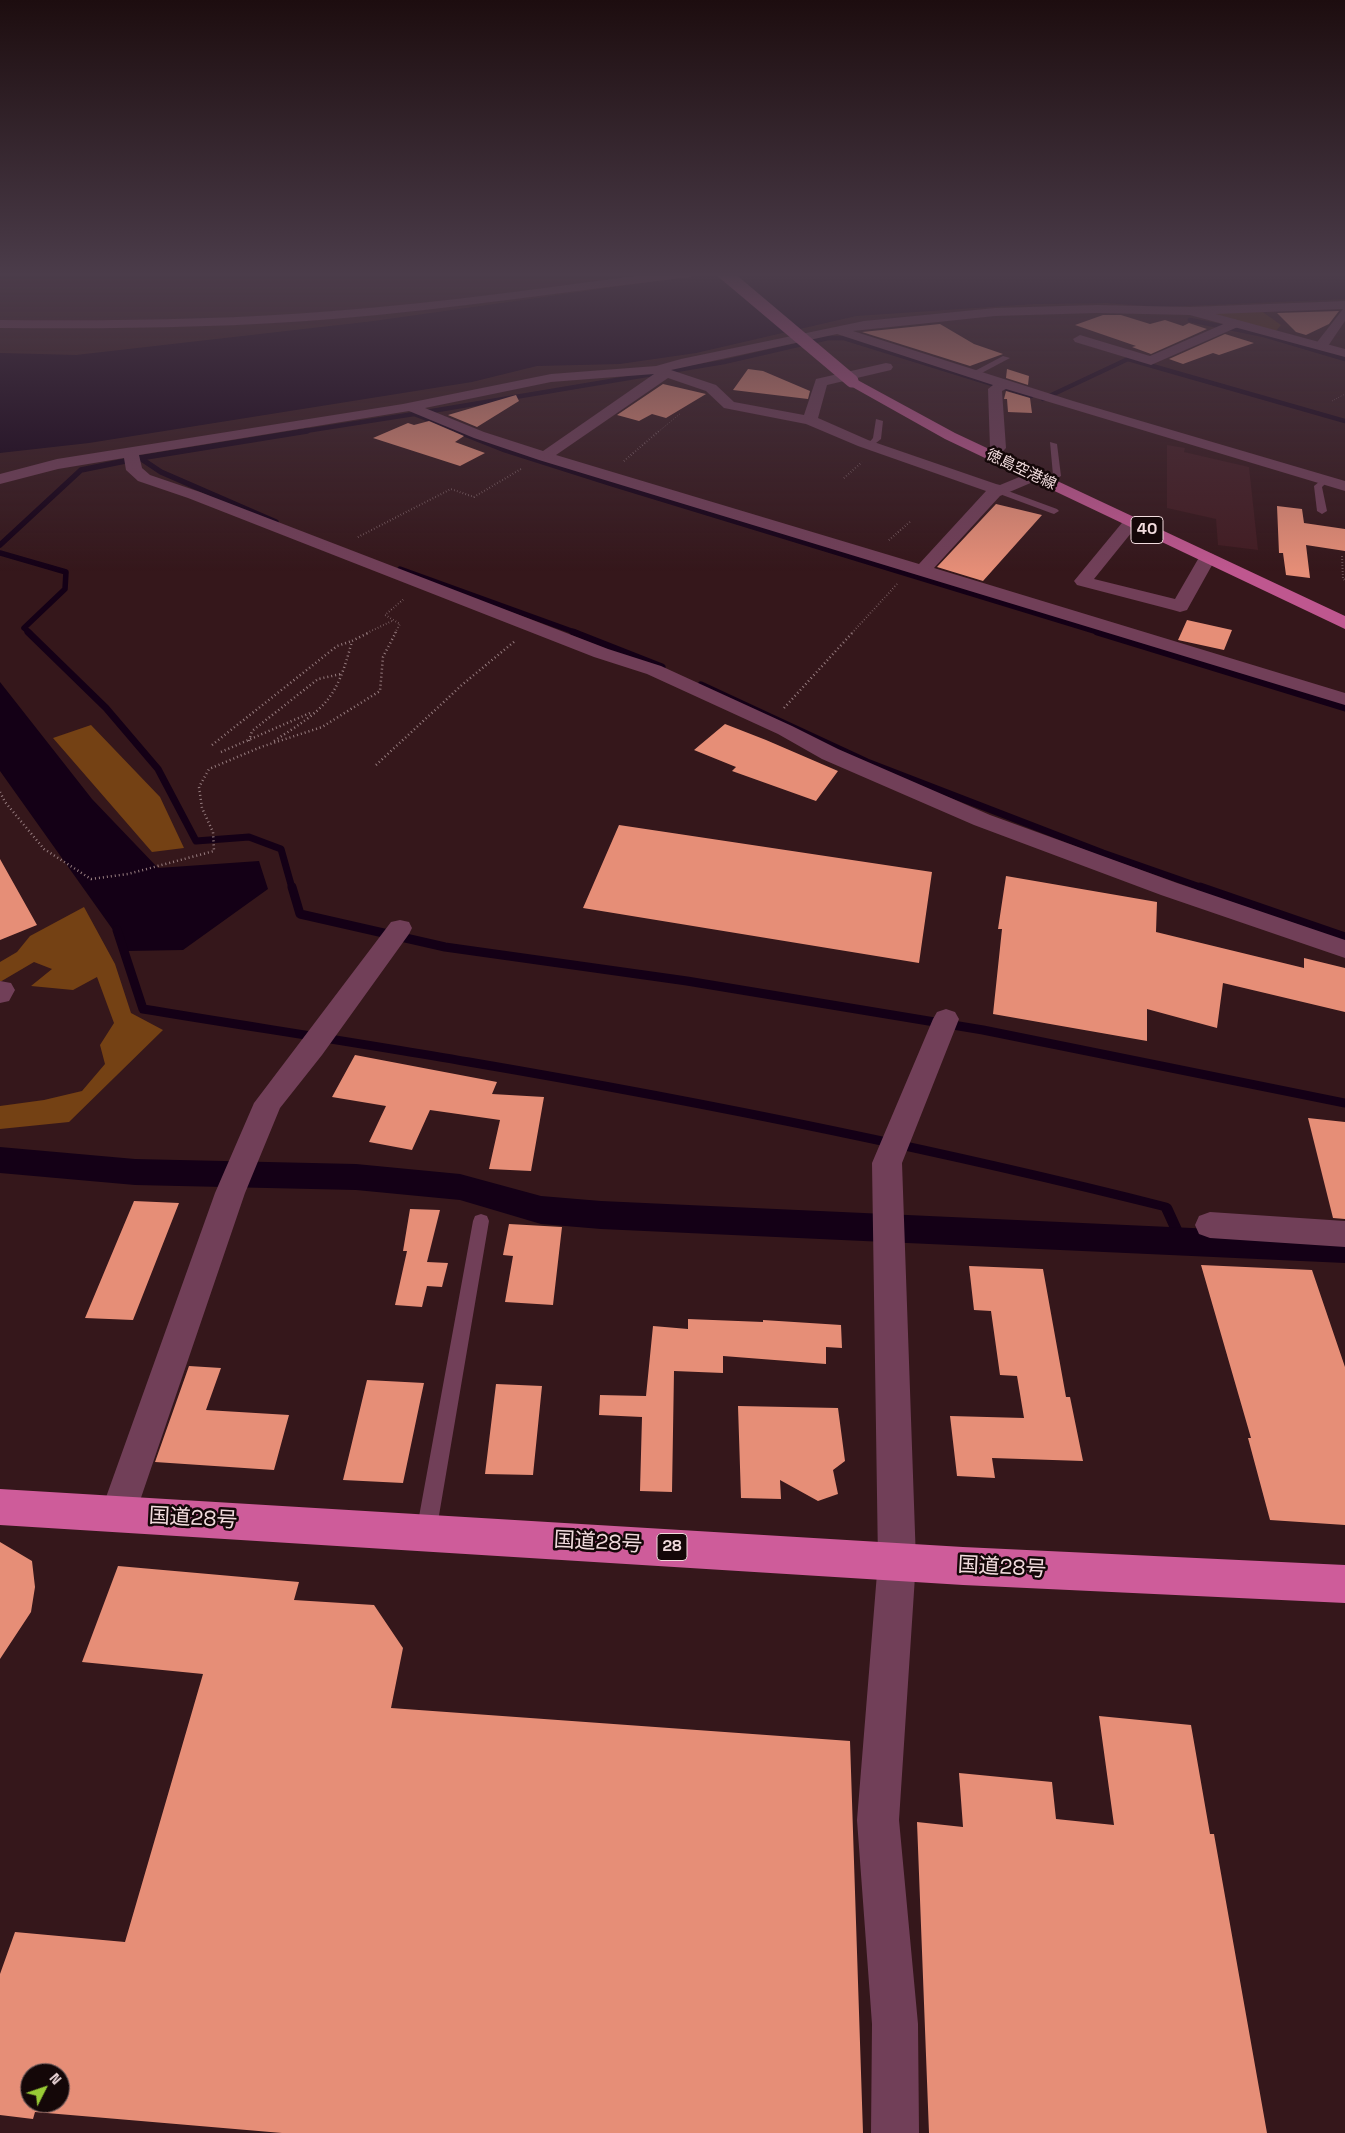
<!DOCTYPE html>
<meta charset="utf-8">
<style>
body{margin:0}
#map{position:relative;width:1345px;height:2133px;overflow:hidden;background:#35171b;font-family:"Space Grotesk",sans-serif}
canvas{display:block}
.north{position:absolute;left:20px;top:2063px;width:50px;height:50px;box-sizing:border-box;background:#140708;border:1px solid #6d5c5e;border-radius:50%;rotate:49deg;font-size:14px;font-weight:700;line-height:20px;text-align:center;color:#f2dcde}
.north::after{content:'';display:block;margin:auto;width:18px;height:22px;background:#99cb36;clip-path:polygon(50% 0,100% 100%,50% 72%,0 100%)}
</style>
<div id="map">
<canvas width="1345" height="2133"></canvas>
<div class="north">N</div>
</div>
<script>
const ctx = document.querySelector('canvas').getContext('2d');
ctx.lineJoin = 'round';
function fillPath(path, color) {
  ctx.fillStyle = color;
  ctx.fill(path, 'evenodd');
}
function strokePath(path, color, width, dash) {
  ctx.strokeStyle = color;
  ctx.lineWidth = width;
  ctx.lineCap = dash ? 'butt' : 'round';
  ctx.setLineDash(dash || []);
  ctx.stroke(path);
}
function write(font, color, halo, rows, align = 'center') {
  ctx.font = font + ' "Space Grotesk","Noto Sans JP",sans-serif';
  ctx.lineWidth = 5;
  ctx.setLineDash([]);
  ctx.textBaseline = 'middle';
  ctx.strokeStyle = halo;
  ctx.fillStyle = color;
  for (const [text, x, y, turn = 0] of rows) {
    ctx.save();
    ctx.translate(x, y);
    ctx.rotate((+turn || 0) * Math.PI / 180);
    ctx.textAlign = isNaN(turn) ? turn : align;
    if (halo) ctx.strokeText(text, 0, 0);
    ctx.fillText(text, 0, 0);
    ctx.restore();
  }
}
fillPath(new Path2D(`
 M1167,445L1185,448L1184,452L1249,467L1258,550L1218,545L1216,519L1167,508Z`), '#421c22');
fillPath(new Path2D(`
 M1260,310L1281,325L1276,331L1210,313Z`), '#562f0d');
fillPath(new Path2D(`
 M91,725L160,797L184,848L152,852L53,738Z
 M84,907L115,964L131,1013L163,1030L69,1122L0,1129V1106L44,1100L82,1091L105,1064L100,1045L114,1023L97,977L73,990L31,986L52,969L34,962L0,982V962L17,952L30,936Z`), '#744114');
fillPath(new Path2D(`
 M715,273H1345V299L1161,307L1107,303L1034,304L856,316L696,353L620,364L537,366L472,382L89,443L0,453V353L76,355L374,321Z
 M0,682L92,799L158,868L259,861L268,889L183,950L128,951L0,771Z`), '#140016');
strokePath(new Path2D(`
 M1190,320L1264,335L1345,359
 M1043,399L1128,359L1345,421
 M420,413L724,362L828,338H844L1031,396
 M299,432L414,414L461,432`), '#140016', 4.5);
strokePath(new Path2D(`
 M457,431L505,450L612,484L1101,633
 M140,458L161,472L276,522
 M0,545L81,470L140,458L307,431
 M0,553L66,572L65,589L24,628L30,633
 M400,569L577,633`), '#140016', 5.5);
strokePath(new Path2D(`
 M28,632L106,708L158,769L196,841L249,837L281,849L292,888
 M573,632L662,667
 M1097,632L1345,708
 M701,685L867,762L1103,853L1203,888`), '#140016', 7);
strokePath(new Path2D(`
 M292,887L300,914L445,947L687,981L983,1030L1345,1103
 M1200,887L1345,937
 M117,930L143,1009C252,1027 360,1043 469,1062C703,1102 936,1149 1166,1207L1167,1210`), '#140016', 9);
strokePath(new Path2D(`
 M1167,1209L1182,1242`), '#140016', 11);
fillPath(new Path2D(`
 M0,1147L135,1159L356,1164L460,1174L541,1196L601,1201L1345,1235V1263L601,1229L541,1224L460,1200L356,1190L135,1185L0,1173Z`), '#140016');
fillPath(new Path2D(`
 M1339,311L1329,324L1306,335L1296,332L1277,313Z
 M1103,315H1121L1150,324L1165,320L1183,326L1189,323L1207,329L1151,354L1132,347L1136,346L1075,325Z
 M940,324L974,344L1003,354L970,366L862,332Z
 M1225,334L1254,343L1219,355L1213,353L1183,364L1169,359Z
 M748,369L763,371L810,391L808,399L733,390Z
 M1007,369L1029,376L1028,385L1006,378Z
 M663,384L706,394L666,418L652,414L639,421L617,415Z
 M1006,391L1030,398L1032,413L1008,412L1007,399H1004Z
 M516,395L519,401L477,427L448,415Z
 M429,421L464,436L455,442L485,453L460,466L373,438L408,423L414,425Z
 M996,504L1042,515L983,581L937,567Z
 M1277,506L1302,509L1304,523L1345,529V551L1306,545L1310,578L1286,575L1283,553H1279Z
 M1187,620L1232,630L1224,650L1178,640Z
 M725,724L766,740L838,771L816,801L732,771L736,767L694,750Z
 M619,825L932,872L919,963L583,908Z
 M0,859L37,925L0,940Z
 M1006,876L1157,902L1156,932L1304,968V958L1345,968V1012L1223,983L1217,1028L1147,1009V1041L993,1014L1002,929H998Z
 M355,1055L497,1082L492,1094L544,1097L531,1171L489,1169L500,1120L430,1110L412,1150L369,1142L386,1106L332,1097Z
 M1308,1118L1345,1122V1219L1333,1218Z
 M134,1201L179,1203L133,1320L85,1318Z
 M410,1209L440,1210L427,1262L448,1263L442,1287L427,1286L422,1307L395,1305L407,1251H403Z
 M509,1224L562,1227L553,1305L505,1302L513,1256L503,1255Z
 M1201,1265L1312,1270L1345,1367V1525L1270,1520L1248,1438H1251Z
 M969,1266L1043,1269L1066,1397H1070L1083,1461L992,1458L995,1478L957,1476L950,1416L1024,1418L1017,1376L1000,1375L991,1311L974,1310Z
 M688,1319L763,1322V1320L841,1325L842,1348L826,1347V1364L723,1356V1373L674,1371L672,1492L640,1491L642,1417L599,1415L600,1395L646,1396L653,1326L688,1329Z
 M189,1366L221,1368L206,1410L289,1415L274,1470L155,1462Z
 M367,1380L424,1383L403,1483L343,1480Z
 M496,1384L542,1386L533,1475L485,1474Z
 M738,1406L838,1408L845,1461L833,1470L838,1494L818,1501L780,1480L781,1499L741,1498Z
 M0,1542L32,1561L35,1587L31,1612L0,1659Z
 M118,1566L299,1582L294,1600L374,1605L403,1648L391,1708L850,1741L863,2133H282L35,2112L33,2119L0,2115V1974L15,1932L125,1942L203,1674L82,1662ZM30,2073H60V2103H30Z
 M1099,1716L1191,1725L1210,1834H1214L1267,2133H929L917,1822L963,1827L959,1773L1052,1782L1056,1819L1114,1825Z`), '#e68e77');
strokePath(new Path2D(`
 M1332,401L1345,394
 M658,432L681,413`), '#987e81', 1, [0.5, 2]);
strokePath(new Path2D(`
 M624,461L659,431
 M844,478L862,462
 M358,537L451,489L474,497L521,469
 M889,540L911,521
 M1342,556L1343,579L1345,580
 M367,633L394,620
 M395,633L400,624L385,615L405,598
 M852,633L898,583`), '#987e81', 2, [0.5, 2.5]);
strokePath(new Path2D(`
 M784,708L853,632
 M249,741L252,731L318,679L341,674
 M274,741C325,708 336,702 352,641L370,632
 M212,745L337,646L352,641
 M221,752L310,713
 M376,765L463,684L515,641
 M0,792L5,802L44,849L91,879L128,874L214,851L213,832L202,808L199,787L209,769L261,747L322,727L380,691L383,657L396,632`), '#987e81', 2.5, [1, 3]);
fillPath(new Path2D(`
 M1003,356L1010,358L976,376L969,374Z
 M876,419L883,421L881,439L871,447L867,445L873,438Z
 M1050,442L1057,444L1061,476L1047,483H1041V479L1053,475Z
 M1325,477L1329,480L1322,487L1327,511L1322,514L1317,511L1314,486Z
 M1000,488L1057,509L1059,511L1054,514L1051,513L997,493L996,491Z
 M481,1214L487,1216L489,1221L436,1533L433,1540L426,1543L419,1540L416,1533L473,1221L475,1216Z`), '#713f58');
fillPath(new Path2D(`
 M661,273H696L690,277C571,291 452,309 333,319C222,328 111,329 0,328V320C111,321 222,320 333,311C443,303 552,286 661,273Z
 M1345,301V321L1326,349L1321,350L1314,346L1343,309L1190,315L1097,313L995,316L853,331L1073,401L1345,481V491L1006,389L1002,391L1006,448L1003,451H993L990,448L988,389L993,385L837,334L671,370L716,385L734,402L804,415L816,379L886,363L891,364L893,367L891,370L827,385L818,418L868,440L996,484L1000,485L1034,471L1040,473L1042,476L1040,479L1000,496L934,568L1345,693V705L539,460L474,438L409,411L139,455L142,468L150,475L200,492L608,649L661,666L792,726L838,749L990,815L1177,883L1345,940V958L1161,895L974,825L822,759L778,734L647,674L594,657L188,498L138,481L126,470L124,458L58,469L0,484V474L57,459L403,404L551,374L656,366L681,359L864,321L995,308L1097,305L1190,307ZM654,374L543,451L484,432L425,408L551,382ZM668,378L706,391L724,408L806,424L858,446L986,491L919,564L556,455Z
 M1235,319L1241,323L1240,326L1151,365L1075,342L1073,339L1080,335L1150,356Z
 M1132,517L1138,518L1140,522L1094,579L1175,599L1201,554L1207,553L1213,554L1216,558L1187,610L1180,612L1173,610L1077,585L1074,581L1126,518Z
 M400,920L409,922L412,928L409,934L322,1055L280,1108L245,1193L131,1527L118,1532L105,1527L100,1514L215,1193L254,1103L391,922Z
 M0,981L11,983L15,990L9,1001L0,1003Z
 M946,1009L955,1012L959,1019L902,1163L916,1561L899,1820L918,2024L919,2133H871L872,2024L857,1820L878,1561L872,1163L933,1019L937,1012Z
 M1210,1212L1345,1221V1247L1210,1238L1199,1234L1195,1225L1199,1216Z`), '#713f58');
fillPath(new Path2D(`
 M1190,307L1345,349V357L1186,314L1184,311Z`), '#713f58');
fillPath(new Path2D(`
 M852,377L955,433L1345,616V629L945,439L847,384L845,381L847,378Z`), '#bf578f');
fillPath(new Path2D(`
 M0,1489L963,1547L1345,1565V1603L963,1585L0,1525Z`), '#ce5c9a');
strokePath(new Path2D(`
 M724,273L852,381`), '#bf578f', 13);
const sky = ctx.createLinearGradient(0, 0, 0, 572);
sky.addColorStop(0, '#1d0d0f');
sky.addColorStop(0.48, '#4b3c4a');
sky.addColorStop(1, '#4b3c4a00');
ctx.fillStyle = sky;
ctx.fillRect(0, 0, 1345, 572);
write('15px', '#f2dcde', '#140708', [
 ["徳島空港線",1021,470,25]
]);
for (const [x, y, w] of [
 [1147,530,32],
 [672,1547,30]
]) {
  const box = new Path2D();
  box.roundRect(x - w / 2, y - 13.5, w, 27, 4);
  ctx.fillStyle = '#140708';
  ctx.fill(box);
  strokePath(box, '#f2dcde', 1);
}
write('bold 16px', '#f2dcde', null, [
 ["40",1147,530],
 ["28",672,1547]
]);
write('21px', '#f2dcde', '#140708', [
 ["国道28号",193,1519,3],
 ["国道28号",598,1543,3],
 ["国道28号",1002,1568,3]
]);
</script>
